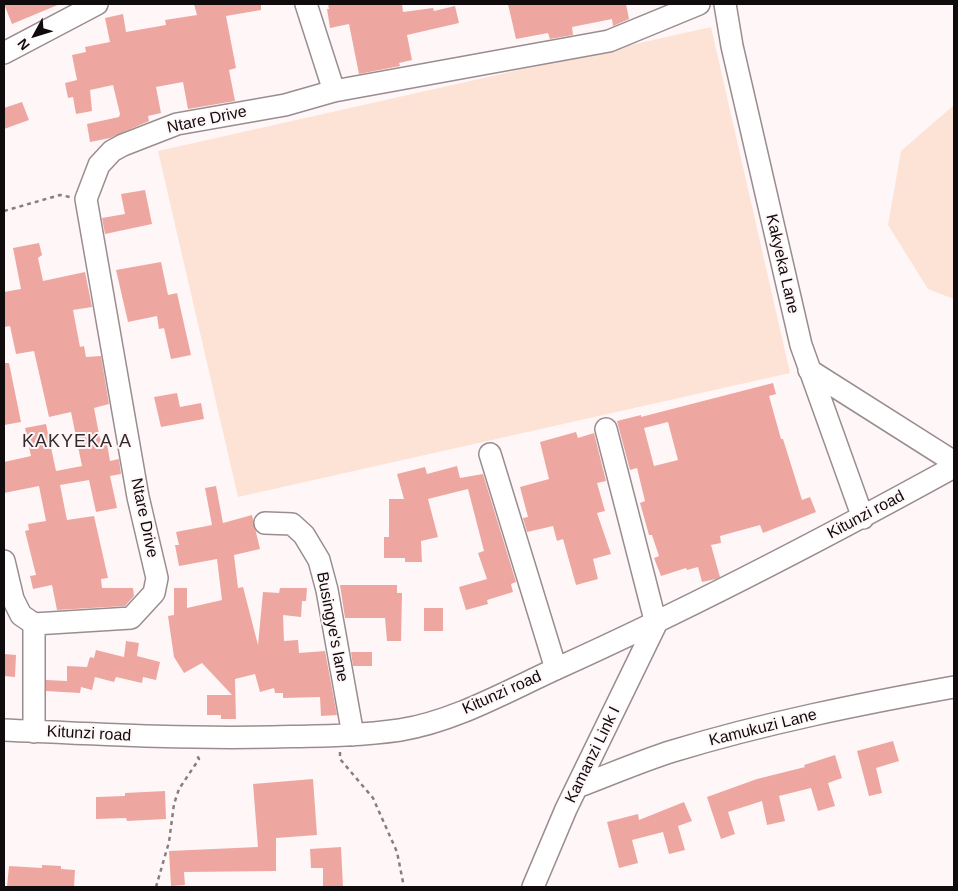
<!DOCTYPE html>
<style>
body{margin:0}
#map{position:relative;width:958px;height:891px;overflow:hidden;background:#fff6f8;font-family:Helvetica,sans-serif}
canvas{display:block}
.frame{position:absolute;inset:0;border:5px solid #100b0d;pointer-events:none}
.north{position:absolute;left:10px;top:10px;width:50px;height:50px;-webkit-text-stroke:4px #fff6f8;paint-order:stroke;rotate:231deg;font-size:14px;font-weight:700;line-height:20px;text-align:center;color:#100b0d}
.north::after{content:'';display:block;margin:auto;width:18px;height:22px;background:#100b0d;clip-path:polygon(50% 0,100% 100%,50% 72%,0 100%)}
</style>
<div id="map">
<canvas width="958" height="891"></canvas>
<div class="frame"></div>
<div class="north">N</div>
</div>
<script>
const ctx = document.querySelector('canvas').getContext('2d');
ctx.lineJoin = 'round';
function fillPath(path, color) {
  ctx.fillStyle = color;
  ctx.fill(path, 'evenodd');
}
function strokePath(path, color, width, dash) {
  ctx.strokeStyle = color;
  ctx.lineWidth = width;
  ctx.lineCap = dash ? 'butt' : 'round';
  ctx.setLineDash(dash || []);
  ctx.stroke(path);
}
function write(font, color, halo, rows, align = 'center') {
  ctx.font = font + ' Helvetica,sans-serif';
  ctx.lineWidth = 4;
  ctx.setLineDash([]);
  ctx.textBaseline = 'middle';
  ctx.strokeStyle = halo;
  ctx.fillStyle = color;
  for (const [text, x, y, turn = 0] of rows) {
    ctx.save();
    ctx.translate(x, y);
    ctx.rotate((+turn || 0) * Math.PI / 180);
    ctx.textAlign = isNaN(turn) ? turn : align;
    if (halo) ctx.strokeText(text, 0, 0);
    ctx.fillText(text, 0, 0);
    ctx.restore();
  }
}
fillPath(new Path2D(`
 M711,27L790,373L238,497L158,151Z
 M954,105V299L928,289L888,225L901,151Z`), '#fce3d5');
fillPath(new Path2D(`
 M4,4H60L12,24Z
 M194,4H261V10L226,16L236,68L229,70L235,101L188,109L183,82L156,87L161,113L148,116L149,121L110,138L90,142L87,124L119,117L120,114L113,85L90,90L92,111L76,114L73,97L68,98L65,83L77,80L72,55L86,52L85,47L110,42L105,18L123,14L126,32L166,25L165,20L197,15Z
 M328,4H402L403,12L433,8L434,11L455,6L459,23L407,35L412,60L399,63L400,66L359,74L349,24L330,28L327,9H329Z
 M508,4H626L629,19L613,26L612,19L572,27L573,35L550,39L548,33L516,39Z
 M22,102L29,120L4,129V108Z
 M145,190L152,224L105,234L102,218L125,214L121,194Z
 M39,243L42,255L38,258L43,281L85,272L92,307L73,310L80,347L84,346L86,357L101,356L109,404L94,408L100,439L106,438L110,461L119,459L121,474L110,476L117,508L96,512L89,480L60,485L67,520L94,516L108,578L101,579L102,588H133L134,596L125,606L57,610L52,585L33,589L30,576L36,575L25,531L29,530L28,524L46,521L39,486L4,493V462L31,456L25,428L46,424L56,471L82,466L71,412L49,417L34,351L16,354L10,326L4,327V292L21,289L13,248Z
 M161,262L168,295L177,293L191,355L171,359L164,328L159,329L157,316L128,322L116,270Z
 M4,363H9L21,422L4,425Z
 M773,383L776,394L769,396L781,439H783L802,500L810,497L816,512L763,533L760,525L720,536L721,543L711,545L720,577L716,579L702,582L698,567L687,570L686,568L661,576L654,558L659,556L652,535H649L640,503L645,501L637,468L630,470L617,421L641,415V417ZM668,422L678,460L654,466L644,428Z
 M177,393L180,407L201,403L204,419L161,427L154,397Z
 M576,432L578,438L594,433L606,481L597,483L605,511L597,513L611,554L593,559L598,579L576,585L563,539L557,541L553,526L527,532L523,518L528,517L520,487L549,479L540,442Z
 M457,466L460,478L483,474L516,582L511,584L513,592L487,600L488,604L466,610L459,587L487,579L478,553L484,551L468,489L428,499L438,537L421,541L422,562H405V558H384V537H389V499H404L397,474L425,467L427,474Z
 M216,486L223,523L252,515L260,549L234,555L238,588L243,587L258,645L263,592L279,593L280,588H307L306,601H302L301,617L283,615L284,641L298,640L299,653L325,651L337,715L321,716L320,697L283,698V693H275L274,688L260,692L255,674L235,679L236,719H221V715H207V695H232L202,663L184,673L174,657L168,616L174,615V588H187V608L222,600L217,559L179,566L175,545H179L176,532L212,525L205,488Z
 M340,585H397V593H402L401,641H387L385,618H345Z
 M424,608H443V631H424Z
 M126,641L139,643L137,656L160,662L156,680L143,677L142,683L116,677L114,682L95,677L92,690L81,687L80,693L46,691V680L67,681V666L87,667L90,657L94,658L96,650L124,657Z
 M351,652H372V666H353Z
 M4,654L16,655L15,677L4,676Z
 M893,741L899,761L876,768L882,793L869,796L857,751Z
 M835,755L842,778L828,783L835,806L818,811L811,788L779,796L785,821L767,825L762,801L728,812L735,834L721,839L707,797L757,779L805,767L804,765Z
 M313,779L317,835L276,838V871L184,872L185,885L171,886L169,851L258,847L253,784Z
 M165,791L166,819L127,821L126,818L96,819V797L125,796V793Z
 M684,802L692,821L678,826L685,850L669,854L663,832L632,840L638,863L619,868L607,822L638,814L639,820Z
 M341,847L343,887H323V868H311L310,849Z
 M42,865L61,866V869L75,870L74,887H7L9,866L42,868Z`), '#eea7a0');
const minor = new Path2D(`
 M306,4L334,91
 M725,4L732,46L801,345L863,518
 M4,53L97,4
 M809,370L954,462
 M490,454L556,669
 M265,523L292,524L304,535L319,560L327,590L353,735
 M4,561L13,599L21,615L34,624
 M34,624L131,618L154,593L157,578L138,497L86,199L99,165L112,151L123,145L177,124L285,105L334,91L609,41L699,4
 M34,624V732
 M4,730C94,734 183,739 273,737C315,736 358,736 400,730C456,721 509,690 560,667C695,606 825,538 954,467
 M577,787C609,775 641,761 673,751C765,723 860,704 954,687
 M533,887L566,809L656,624L606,429`);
strokePath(minor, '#9a8d90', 24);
strokePath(new Path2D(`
 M4,211L60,195L70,197
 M340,752V759L373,798L397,852L404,887
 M156,887L169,842L174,804L179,789L199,759L196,754`), '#867f81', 2.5, [4, 4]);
strokePath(minor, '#fff', 21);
write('16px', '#100b0d', '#fff6f8', [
 ["Ntare Drive",207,120,-12],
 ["Kakyeka Lane",782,264,77],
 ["Kitunzi road",866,515,-28],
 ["Ntare Drive",144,518,78],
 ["Busingye's lane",332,627,79],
 ["Kitunzi road",502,693,-24],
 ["Kamukuzi Lane",763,728,-14],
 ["Kitunzi road",89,734,3],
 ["Kamanzi Link I",593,755,-64]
]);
ctx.letterSpacing = '1px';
write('18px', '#352a2d', '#fff6f8', [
 ["KAKYEKA A",77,442]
]);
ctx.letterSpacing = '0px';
</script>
